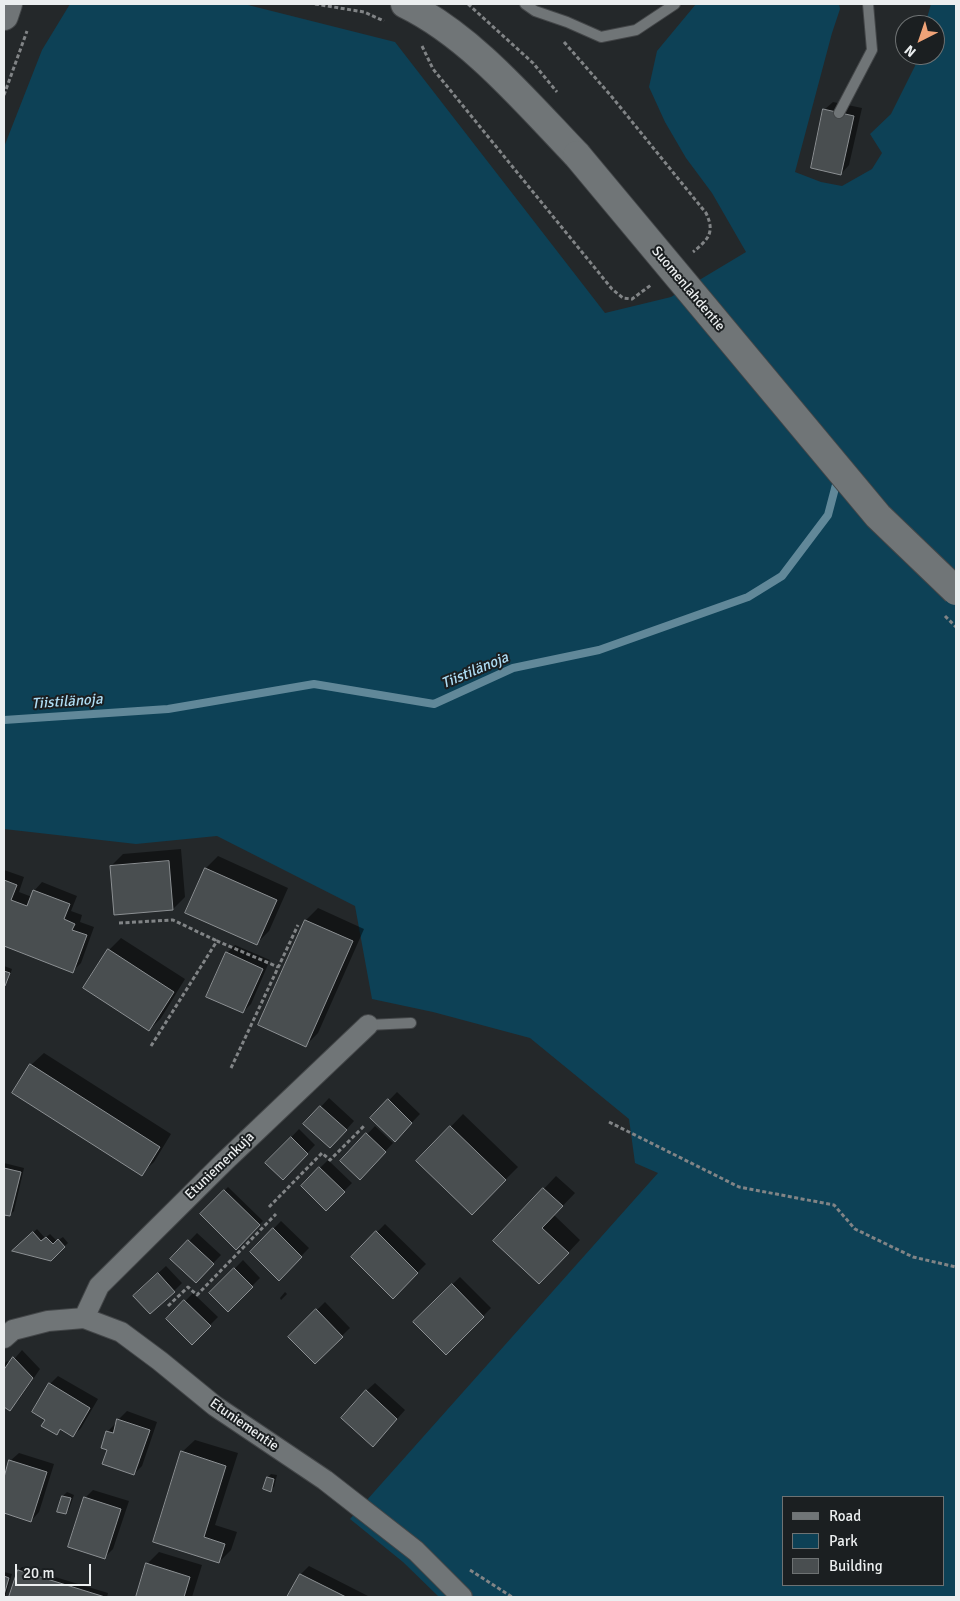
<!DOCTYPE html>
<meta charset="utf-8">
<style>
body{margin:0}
#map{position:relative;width:960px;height:1601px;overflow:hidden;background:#24282a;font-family:Signika,sans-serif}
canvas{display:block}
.frame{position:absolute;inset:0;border:5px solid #ebeeef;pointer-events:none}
.legend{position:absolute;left:782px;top:1496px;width:162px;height:90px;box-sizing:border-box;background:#1b1f21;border:1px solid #6e7273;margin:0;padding:6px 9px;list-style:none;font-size:15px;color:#ebeeef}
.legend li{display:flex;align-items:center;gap:10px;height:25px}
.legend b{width:25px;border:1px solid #6e7273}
.north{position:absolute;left:895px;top:15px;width:50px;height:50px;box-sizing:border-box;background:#1b1f21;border:1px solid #6e7273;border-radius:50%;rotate:221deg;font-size:14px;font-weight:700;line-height:20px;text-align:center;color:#ebeeef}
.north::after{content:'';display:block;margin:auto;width:18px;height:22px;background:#efa378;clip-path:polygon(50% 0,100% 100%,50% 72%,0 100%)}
.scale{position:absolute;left:15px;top:1564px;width:76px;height:22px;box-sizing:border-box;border:2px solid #ebeeef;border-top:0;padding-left:6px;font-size:15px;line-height:18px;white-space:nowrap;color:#ebeeef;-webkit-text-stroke:4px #1b1f21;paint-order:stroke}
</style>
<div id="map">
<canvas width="960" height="1601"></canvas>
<div class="frame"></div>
<ul class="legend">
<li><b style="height:6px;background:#707577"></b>Road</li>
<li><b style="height:14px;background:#0d4156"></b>Park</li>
<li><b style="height:14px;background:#494e50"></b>Building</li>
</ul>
<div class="north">N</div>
<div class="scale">20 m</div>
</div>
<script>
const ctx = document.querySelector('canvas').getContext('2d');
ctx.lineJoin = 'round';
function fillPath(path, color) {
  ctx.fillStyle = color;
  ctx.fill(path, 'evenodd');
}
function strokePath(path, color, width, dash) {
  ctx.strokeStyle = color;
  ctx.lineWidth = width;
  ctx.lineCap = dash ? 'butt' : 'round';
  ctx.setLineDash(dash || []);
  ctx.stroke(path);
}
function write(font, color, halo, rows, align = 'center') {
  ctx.font = font + ' Signika,sans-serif';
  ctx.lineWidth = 4;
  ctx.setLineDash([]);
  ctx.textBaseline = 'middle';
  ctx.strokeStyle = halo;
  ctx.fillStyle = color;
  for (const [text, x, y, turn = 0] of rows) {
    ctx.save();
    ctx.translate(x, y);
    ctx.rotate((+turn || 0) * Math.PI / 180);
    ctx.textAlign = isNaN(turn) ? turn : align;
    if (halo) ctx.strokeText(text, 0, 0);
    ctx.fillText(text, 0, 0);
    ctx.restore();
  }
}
fillPath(new Path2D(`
 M70,4H244L395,42L605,313L671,297L746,252L712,193L686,158L665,122L649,87L657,51L696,4H839L840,9L832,33L795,172L821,182L842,186L872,169L882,153L870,134L891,114L915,66L918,55H935V25H925L931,4H956V1597H439L403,1562L350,1519L658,1173L635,1163L629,1119L530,1038L433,1012L372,999L355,906L217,836L136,844L4,829V147L42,50ZM784,1497H944V1585H784Z`), '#0d4156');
fillPath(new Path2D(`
 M833,102L862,108L849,165L841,174L824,110Z
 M181,849L185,897L173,909L111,866L123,854Z
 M218,856L288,888L269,931L257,943L186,912L206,868Z
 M4,870L24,877L19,892L32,897L34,891L42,882L77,896L71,911L82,915L80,922L94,927L81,963L73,971L4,945Z
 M318,908L364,929L318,1033L306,1045L260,1024L306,920Z
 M121,938L185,979L161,1018L149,1030L109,950Z
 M235,945L270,960L251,1004L243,1012L227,953Z
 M4,966L12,969L8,981L5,985Z
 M44,1053L171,1134L154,1162L141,1174L14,1093L31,1065Z
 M397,1092L420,1114L395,1140L372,1118Z
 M329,1098L354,1121L338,1139L305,1124Z
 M463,1114L518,1167L472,1213L418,1161Z
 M375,1126L393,1143L368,1170L342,1161Z
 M299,1129L315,1145L283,1179L267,1163Z
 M328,1160L352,1183L326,1209L302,1186Z
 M4,1163L24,1168L14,1211L10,1215L4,1213Z
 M556,1176L575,1193L554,1215L580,1240L552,1270L495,1241Z
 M228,1187L263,1221L236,1248L201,1214Z
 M281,1221L309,1248L279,1279L251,1252Z
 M385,1224L426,1264L393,1297L353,1257Z
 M37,1229L45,1238L50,1234L57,1241L63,1237L68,1243L50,1260L15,1250Z
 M197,1233L221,1255L196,1281L172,1259Z
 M243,1260L260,1278L228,1310L211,1293Z
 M166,1266L182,1283L174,1291L142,1288Z
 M460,1277L491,1308L446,1354L414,1322Z
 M285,1292L287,1294L281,1300L280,1298Z
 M193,1293L218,1317L192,1343L168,1319Z
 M325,1302L350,1328L315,1362L290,1337Z
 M22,1350L40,1369L18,1401L10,1409L4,1406V1364L7,1361L10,1364Z
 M58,1376L98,1399L81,1428L73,1436L61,1429L57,1433L47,1420L50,1384Z
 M375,1383L405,1410L381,1437L366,1391Z
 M127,1411L157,1422L142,1466L134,1474L108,1449L107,1432L116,1423L117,1424L119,1419Z
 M195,1440L238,1453L215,1525L237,1532L231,1550L219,1562L154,1541L182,1452Z
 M19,1453L54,1464L39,1512L31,1521L4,1512V1482L10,1461Z
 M271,1474L277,1475L274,1487L270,1490L268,1477Z
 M93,1490L129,1501L113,1549L105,1557L85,1498Z
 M67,1492L74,1495L69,1509L66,1513L63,1496Z
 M159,1552L202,1565L192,1597H137L147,1564Z
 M309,1566L368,1596V1597H289L301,1574Z
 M22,1567L108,1593L107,1597H11L19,1570Z
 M4,1572L12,1574L5,1597H4Z`), '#0007');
strokePath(new Path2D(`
 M4,720L168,709L314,684L434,704L513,668L599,650L748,597L782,576L828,515L838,477`), '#618899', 8);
const building = new Path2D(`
 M823,109L854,116L841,175L811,168Z
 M169,861L173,910L114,915L110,866Z
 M205,868L277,900L257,945L185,913Z
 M4,880L17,885L11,900L27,906L33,890L70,904L64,919L75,924L72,930L87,935L73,973L4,946Z
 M305,920L353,941L306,1047L258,1025Z
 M108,949L174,992L149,1031L83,988Z
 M226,952L263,969L243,1013L206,997Z
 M4,971L10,973L5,986H4Z
 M30,1064L160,1147L142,1176L12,1093Z
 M388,1099L412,1123L395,1142L370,1118Z
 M320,1106L347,1130L330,1148L303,1124Z
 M450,1126L506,1180L472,1215L416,1161Z
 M366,1133L386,1152L360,1180L340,1161Z
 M291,1137L308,1154L283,1180L265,1163Z
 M319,1167L345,1192L326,1211L301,1186Z
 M4,1168L21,1172L10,1216L4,1215Z
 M543,1188L563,1206L542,1228L569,1253L539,1284L493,1241Z
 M224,1190L260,1225L236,1250L200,1214Z
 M273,1228L302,1257L279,1281L250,1252Z
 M376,1231L418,1273L393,1299L351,1257Z
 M33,1232L41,1241L46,1237L53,1244L58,1239L65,1247L51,1261L12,1251Z
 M188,1240L214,1264L196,1283L170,1259Z
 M234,1268L253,1287L228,1312L209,1293Z
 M158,1273L175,1292L150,1314L133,1296Z
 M452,1284L484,1317L446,1355L413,1322Z
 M184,1300L211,1326L192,1345L166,1319Z
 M316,1309L343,1337L315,1364L288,1337Z
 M13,1357L33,1378L10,1411L4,1407V1370Z
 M49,1383L90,1408L73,1437L60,1429L57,1435L41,1426L45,1420L32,1412Z
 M366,1390L397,1419L373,1447L341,1418Z
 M117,1419L150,1430L134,1475L102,1464L107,1450L101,1448L106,1431L113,1433Z
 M181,1451L226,1466L204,1537L225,1544L219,1563L153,1542Z
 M9,1460L47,1472L31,1522L4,1513V1478Z
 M267,1477L274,1479L271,1492L263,1489Z
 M62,1496L71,1498L66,1514L57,1512Z
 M84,1497L121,1509L105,1559L68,1547Z
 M146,1563L190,1577L184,1597H136Z
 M18,1570L105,1597H9Z
 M300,1574L346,1597H287Z
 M4,1576L9,1578L4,1595Z`);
fillPath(building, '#494e50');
strokePath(building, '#8c9093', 1);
const lane = new Path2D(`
 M525,4L535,11L567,22L601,37L636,30L675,4
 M839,113L872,50L868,4
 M368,1025L411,1023`);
const street = new Path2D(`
 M84,1318L99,1286L224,1162L368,1025
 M4,1338L13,1330L48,1321L84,1318L121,1332L160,1361L215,1406L325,1480L416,1551L462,1597`);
const secondary = new Path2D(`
 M405,4C471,36 526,102 577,155
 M4,16L8,4`);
strokePath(lane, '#434648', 12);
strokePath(street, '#434648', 22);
strokePath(secondary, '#434648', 30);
strokePath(new Path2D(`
 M315,4L364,12L384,21
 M468,4L533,63L557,92
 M564,42L612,97L706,213C715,232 709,239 693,252
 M422,46L433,69L612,289L623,298L632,299L651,285
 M4,95L27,31
 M119,923L173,920L217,941
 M151,1046L217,941L278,967
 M231,1068L298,925
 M609,1122L739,1187L834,1205L855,1229L913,1257L956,1267
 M269,1207L322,1153L330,1160L365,1125
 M168,1306L188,1287L197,1295L276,1214
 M470,1570L512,1597`), '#818486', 3, [4, 2.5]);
strokePath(lane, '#707577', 10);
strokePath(street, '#707577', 20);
strokePath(secondary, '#707577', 28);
const secondaryBridge = new Path2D(`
 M577,155L878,516L956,591`);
strokePath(secondaryBridge, '#434648', 30, []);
strokePath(new Path2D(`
 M945,616L956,627`), '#818486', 3, [4, 2.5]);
strokePath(secondaryBridge, '#707577', 28);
write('14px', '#ebeeef', '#1b1f21', [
 ["Suomenlahdentie",688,289,50],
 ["Etuniemenkuja",220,1166,-44],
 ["Etuniementie",244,1425,35]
]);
write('italic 15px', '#aedcf3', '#1b1f21', [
 ["Tiistilänoja",475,671,-23],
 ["Tiistilänoja",67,702,-4]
]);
</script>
